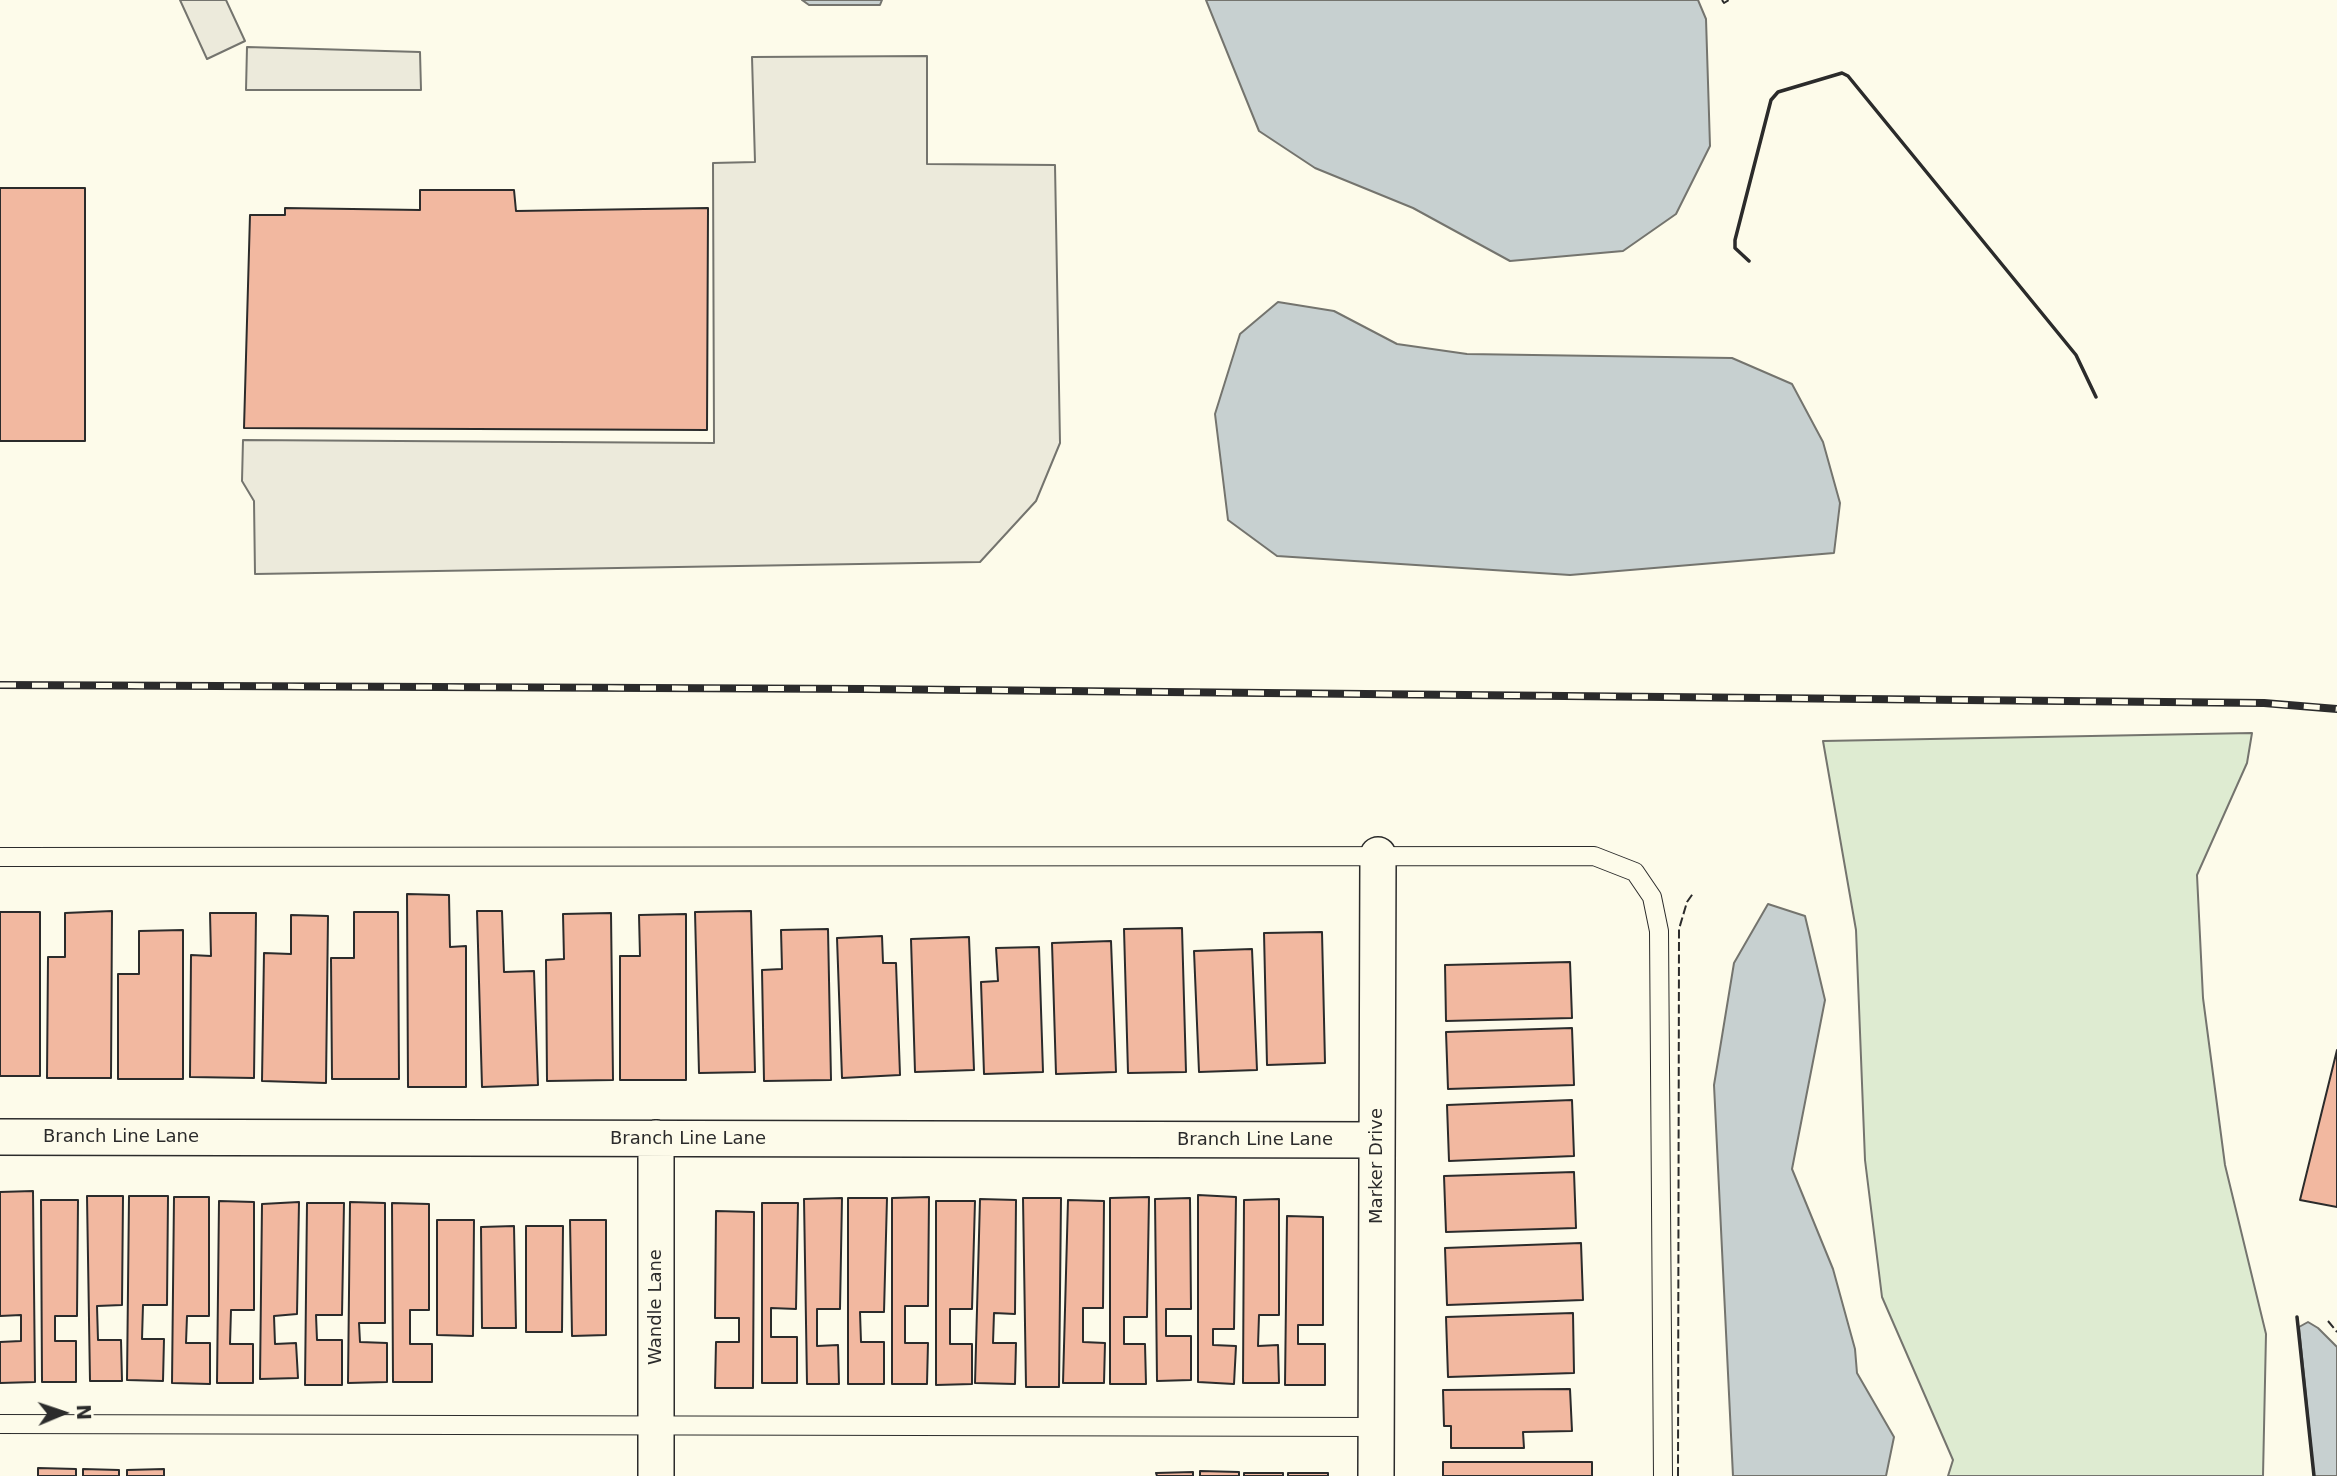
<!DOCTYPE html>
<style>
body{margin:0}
#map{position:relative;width:2337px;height:1476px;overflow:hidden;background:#fdfbea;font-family:"DejaVu Sans",sans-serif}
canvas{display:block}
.north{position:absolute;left:28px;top:1378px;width:70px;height:70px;-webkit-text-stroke:5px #fdfbea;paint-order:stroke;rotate:88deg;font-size:19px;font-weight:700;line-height:28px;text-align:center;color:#2b2b2b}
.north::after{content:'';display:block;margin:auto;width:24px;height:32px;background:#2b2b2b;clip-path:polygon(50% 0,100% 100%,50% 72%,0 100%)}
</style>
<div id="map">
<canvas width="2337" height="1476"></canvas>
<div class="north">N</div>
</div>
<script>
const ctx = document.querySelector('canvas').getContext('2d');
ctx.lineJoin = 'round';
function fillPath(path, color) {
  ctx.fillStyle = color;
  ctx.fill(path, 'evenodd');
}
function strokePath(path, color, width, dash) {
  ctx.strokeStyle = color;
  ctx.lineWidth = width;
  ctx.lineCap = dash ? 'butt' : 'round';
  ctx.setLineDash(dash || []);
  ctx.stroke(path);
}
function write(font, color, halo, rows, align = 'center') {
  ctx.font = font + ' "DejaVu Sans",sans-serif';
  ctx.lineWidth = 5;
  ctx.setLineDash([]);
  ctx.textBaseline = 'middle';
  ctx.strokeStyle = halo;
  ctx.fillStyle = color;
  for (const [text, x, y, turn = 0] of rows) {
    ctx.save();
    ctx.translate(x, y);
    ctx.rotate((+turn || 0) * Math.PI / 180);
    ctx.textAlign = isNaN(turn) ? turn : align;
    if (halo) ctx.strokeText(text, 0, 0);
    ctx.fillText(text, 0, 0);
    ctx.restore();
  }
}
const green = new Path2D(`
 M2252,733L2247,763L2197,875L2203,998L2225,1165L2266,1334L2263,1476H1948L1953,1460L1882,1297L1865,1160L1856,930L1823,741Z`);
fillPath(green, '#deebd1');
strokePath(green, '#74746e', 2);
const parking = new Path2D(`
 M180,0H226L245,41L207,59Z
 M247,47L420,52L421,90H246Z
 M927,56V164L1055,165L1060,443L1036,501L980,562L255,574L254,501L242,481L243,440L714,443L713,163L755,162L752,57Z`);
fillPath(parking, '#eceadb');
strokePath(parking, '#74746e', 2);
const water = new Path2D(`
 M802,0H882L880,5H809Z
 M1206,0H1698L1706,19L1710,146L1676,214L1623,251L1510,261L1413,208L1315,168L1259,131Z
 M1278,302L1334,311L1397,344L1467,354L1732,358L1792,384L1823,442L1840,503L1834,553L1570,575L1277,556L1228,520L1215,414L1240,334Z
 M1768,904L1805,916L1825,1000L1792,1169L1833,1269L1855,1349L1857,1373L1894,1437L1886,1476H1733L1714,1085L1734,963Z
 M2308,1322L2318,1328L2337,1347V1476H2314L2299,1327Z`);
fillPath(water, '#c7d0d0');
strokePath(water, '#74746e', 2);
const building = new Path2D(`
 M0,188H85V441H0Z
 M420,190H514L516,211L708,208L707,430L244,428L250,215H285V208L420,210Z
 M407,894L449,895L450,947L466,946V1087H408Z
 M112,911L111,1078H47L48,957H65V913Z
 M477,911H502L504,972L534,971L538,1085L482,1087Z
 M751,911L755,1072L699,1073L695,912Z
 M0,912H40V1076H0Z
 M354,912H398L399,1079H332L331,958H354Z
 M210,913H256L254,1078L190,1077L191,955L211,956Z
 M611,913L613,1080L547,1081L546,960L564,959L563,914Z
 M686,914V1080H620V956H640L639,915Z
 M291,915L328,916L326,1083L262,1081L264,953L291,954Z
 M1182,928L1186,1072L1128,1073L1124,929Z
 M828,929L831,1080L764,1081L762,970L782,969L781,930Z
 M183,930V1079H118V974H139V931Z
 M1322,932L1325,1063L1267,1065L1264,933Z
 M882,936L883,963H896L900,1075L842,1078L837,938Z
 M969,937L974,1070L915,1072L911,939Z
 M1111,941L1116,1072L1056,1074L1052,943Z
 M1039,947L1043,1072L984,1074L981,982L998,981L996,948Z
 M1252,949L1257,1070L1199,1072L1194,951Z
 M1570,962L1572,1018L1446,1021L1445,965Z
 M1572,1028L1574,1085L1448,1089L1446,1032Z
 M2337,1050V1207L2300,1200Z
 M1572,1100L1574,1156L1449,1161L1447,1105Z
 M1574,1172L1576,1228L1446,1232L1444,1176Z
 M33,1191L35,1382L0,1383V1342L21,1341V1315L0,1316V1192Z
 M1198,1195L1236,1197L1234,1329H1213V1345L1236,1346L1234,1384L1198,1382Z
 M87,1196H123L122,1305L97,1306L98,1340H121L122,1381H90Z
 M129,1196H168L167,1305H143L142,1339H164L163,1381L127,1380Z
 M174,1197H209V1316H187L186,1343H210V1384L172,1383Z
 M929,1197L928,1306H905V1343H928L927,1384H892V1198Z
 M1149,1197L1147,1317H1124V1344H1145L1146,1384H1110V1198Z
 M842,1198L840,1309H817V1346L838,1345L839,1384H807L804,1199Z
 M848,1198H887L884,1312H860L861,1342H884V1384H848Z
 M1023,1198H1061L1059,1387H1026Z
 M1190,1198L1191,1309H1166V1336H1191V1380L1157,1381L1155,1199Z
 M980,1199L1016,1200L1015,1314L994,1313L993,1343H1016L1015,1384L975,1383Z
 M1279,1199V1315H1259L1258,1346L1278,1345L1279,1383H1243L1244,1200Z
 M41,1200H78L77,1316H55V1341H76V1382H42Z
 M1068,1200L1104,1201L1103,1308H1083V1342L1105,1343L1104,1383H1063Z
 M219,1201L254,1202V1310H231L230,1344H253V1383H217Z
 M936,1201H975L972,1309H950V1344H972V1384L936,1385Z
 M299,1202L297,1314L274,1316L275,1344L296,1343L298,1378L260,1379L262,1204Z
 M350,1202L385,1203V1323H359L360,1342L387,1343V1382L348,1383Z
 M307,1203H344L342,1315H316L317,1340H342V1385H305Z
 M392,1203L429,1204V1310H410V1344H432V1382H393Z
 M762,1203H798L796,1309L771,1308V1337H797V1383H762Z
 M716,1211L754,1212L753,1388H715L716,1342H739V1318H715Z
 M1287,1216L1323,1217V1325H1298V1344H1325V1385H1285Z
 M437,1220H474L473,1336L437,1335Z
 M570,1220H606V1335L572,1336Z
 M514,1226L516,1328H482L481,1227Z
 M526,1226H563L562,1332H526Z
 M1581,1243L1583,1300L1447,1305L1445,1248Z
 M1573,1313L1574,1373L1448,1377L1446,1317Z
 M1570,1389L1572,1431L1523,1432L1524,1448H1451V1426H1444L1443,1390Z
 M1443,1462H1592V1476H1443Z
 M38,1468L76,1469V1476H38Z
 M83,1469L119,1470V1476H83Z
 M164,1469V1476H127V1470Z
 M1200,1471L1239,1472V1476H1200Z
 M1193,1472V1476H1157L1156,1473Z
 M1244,1473H1283V1476H1244Z
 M1288,1473H1328V1476H1288Z`);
fillPath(building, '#f2b8a0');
strokePath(building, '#2b2b2b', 2);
const lane = new Path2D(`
 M0,857L1594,856L1635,872L1652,897L1659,931L1663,1476
 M0,1424L1376,1427`);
const street = new Path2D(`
 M0,1137L1377,1140
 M656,1138V1476
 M1376,1476L1378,855`);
strokePath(lane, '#2b2b2b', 20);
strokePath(street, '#2b2b2b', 38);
strokePath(lane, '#fdfbea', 18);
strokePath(street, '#fdfbea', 35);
const rail = new Path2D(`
 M0,685L866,689L2264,703L2337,709`);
strokePath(rail, '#2b2b2b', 8);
strokePath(rail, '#fdfbea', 5, [16]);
strokePath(new Path2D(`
 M1722,0L1724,3L1729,0
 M1749,261L1735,248V240L1771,100L1778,92L1842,73L1848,76L2076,355L2096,397
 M2328,1321L2337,1332
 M1678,1476L1679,929L1687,902L1694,892`), '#2b2b2b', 2, [9, 3.5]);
strokePath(new Path2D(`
 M1749,261L1735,248V240L1771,100L1778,92L1842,73L1848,76L2076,355L2096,397
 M2297,1317L2314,1476`), '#2b2b2b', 3.5);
write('18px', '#2b2b2b', '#fdfbea', [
 ["Branch Line Lane",121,1137],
 ["Branch Line Lane",688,1139],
 ["Branch Line Lane",1255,1140],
 ["Marker Drive",1377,1166,-90],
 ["Wandle Lane",656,1307,-90]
]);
</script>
